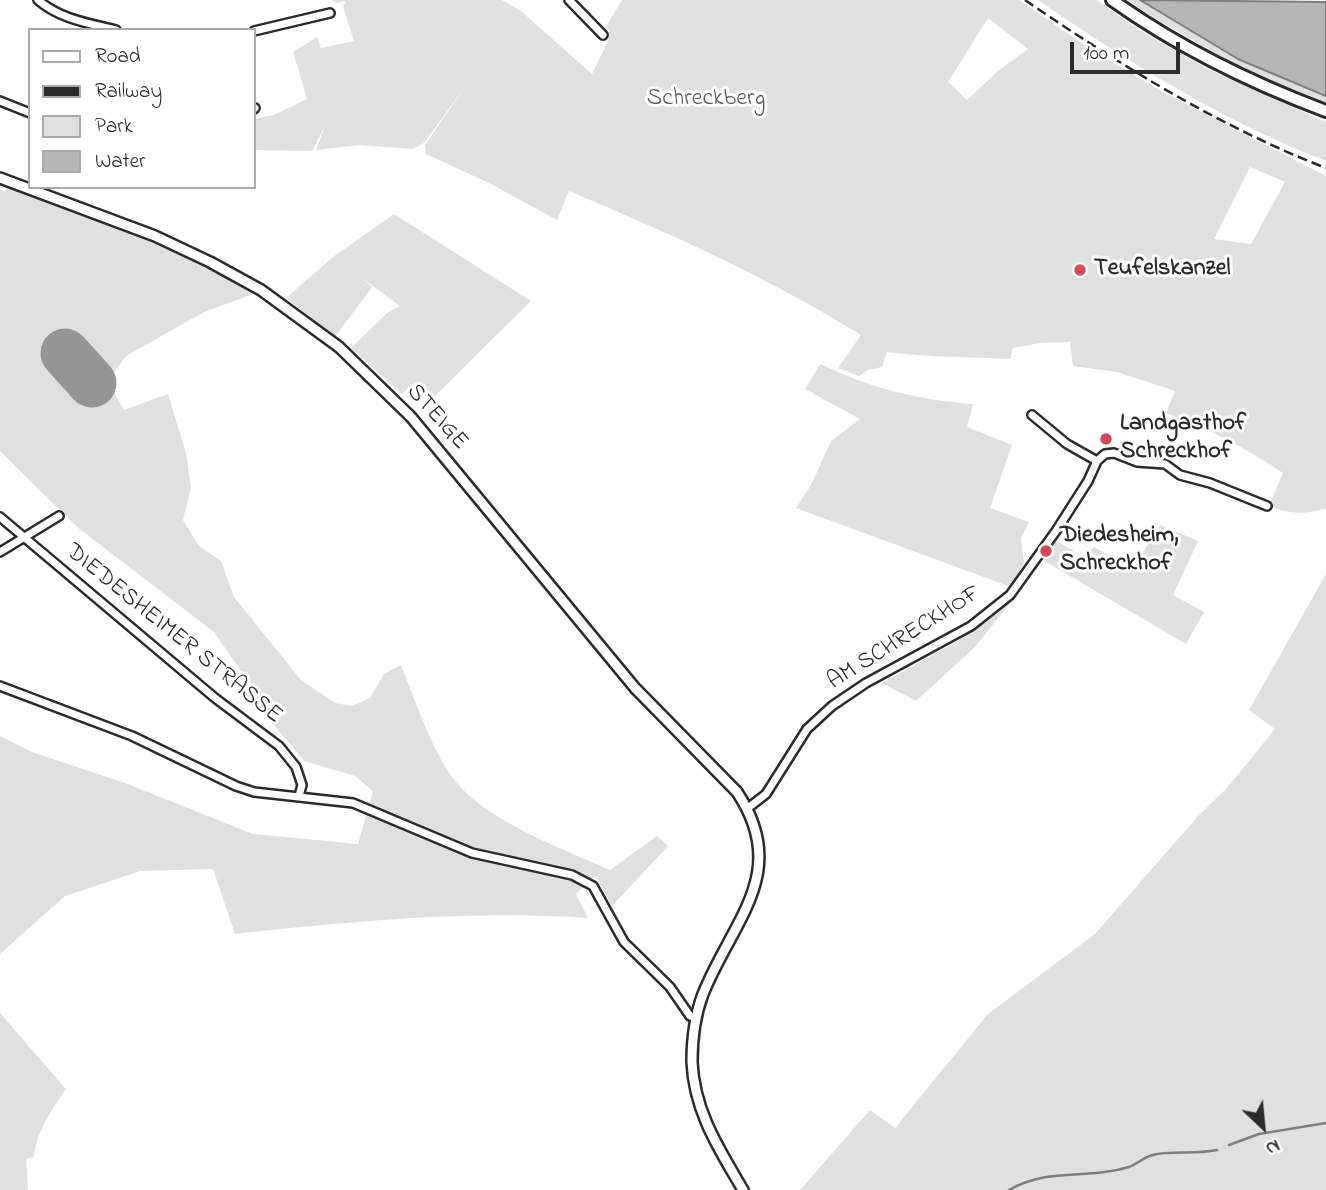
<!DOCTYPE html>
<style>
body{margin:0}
#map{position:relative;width:1326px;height:1190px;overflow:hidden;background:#fff;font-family:"Indie Flower",sans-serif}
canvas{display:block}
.legend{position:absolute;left:28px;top:28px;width:228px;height:161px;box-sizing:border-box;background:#fff;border:2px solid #aaa;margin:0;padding:9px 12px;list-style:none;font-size:21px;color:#2b2b2b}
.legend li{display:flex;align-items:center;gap:14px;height:35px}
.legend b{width:35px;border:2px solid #aaa}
.north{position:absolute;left:1228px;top:1092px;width:70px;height:70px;-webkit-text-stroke:5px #fff;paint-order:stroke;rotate:154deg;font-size:19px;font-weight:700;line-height:28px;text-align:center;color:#2b2b2b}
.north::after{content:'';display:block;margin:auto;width:24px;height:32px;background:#2b2b2b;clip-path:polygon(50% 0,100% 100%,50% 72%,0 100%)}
.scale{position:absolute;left:1070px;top:42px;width:110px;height:32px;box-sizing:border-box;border:4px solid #2b2b2b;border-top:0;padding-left:9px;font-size:21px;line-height:24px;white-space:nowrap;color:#2b2b2b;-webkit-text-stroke:5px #fff;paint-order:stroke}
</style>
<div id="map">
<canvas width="1326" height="1190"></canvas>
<ul class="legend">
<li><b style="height:9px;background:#fff"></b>Road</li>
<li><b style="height:9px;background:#2b2b2b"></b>Railway</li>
<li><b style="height:19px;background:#e0e0e0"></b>Park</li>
<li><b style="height:19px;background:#b6b6b6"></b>Water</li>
</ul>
<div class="north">N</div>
<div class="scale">100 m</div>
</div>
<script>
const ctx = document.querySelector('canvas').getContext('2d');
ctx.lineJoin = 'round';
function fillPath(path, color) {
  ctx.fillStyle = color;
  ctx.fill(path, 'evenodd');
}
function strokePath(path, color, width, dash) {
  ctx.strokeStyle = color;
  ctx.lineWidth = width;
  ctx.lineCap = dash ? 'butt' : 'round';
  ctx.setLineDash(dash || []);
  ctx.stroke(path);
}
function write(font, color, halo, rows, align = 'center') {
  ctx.font = font + ' "Indie Flower",sans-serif';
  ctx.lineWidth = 6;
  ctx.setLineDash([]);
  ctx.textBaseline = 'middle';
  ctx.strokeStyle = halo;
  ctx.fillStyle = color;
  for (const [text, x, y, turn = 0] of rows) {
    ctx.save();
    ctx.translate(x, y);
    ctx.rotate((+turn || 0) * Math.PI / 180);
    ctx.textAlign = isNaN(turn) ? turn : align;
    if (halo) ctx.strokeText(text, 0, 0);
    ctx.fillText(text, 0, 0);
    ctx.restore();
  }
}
fillPath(new Path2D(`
 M333,0H502L521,11L592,74L608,41L609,31L605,28L622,0H1019L1092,50L1163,92L1326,176V508C1305,515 1289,514 1269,506L1283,473C1245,448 1208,428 1166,413L1175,391L1117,372L1073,366L1070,342L1040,343L1013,348L1010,359C968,357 928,357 887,352L882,367L868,370L859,376L838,368L861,335C764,275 673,235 569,191L557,220L489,183L426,154L425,145L465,87L424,143L413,149L359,145L316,150L325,126L312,151L254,150V119L274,115L307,99L293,52L317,37L321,48L354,41L343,7L346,1L334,3ZM988,18L1028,49L999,70L967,100L948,82ZM1250,167L1285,182L1251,244L1214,239Z
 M1038,0H1097L1139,30L1210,70L1326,122V161C1223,121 1128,62 1038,0Z
 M1123,0H1140L1238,59L1326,96V102L1248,72Z
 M7,188L25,190L155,236L210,262L256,293L204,312L126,356L108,380L124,410L168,394L186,453L191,488L183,520L199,546L221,561L234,597L301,680L335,703L352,706L370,698L384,674L401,665C415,700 433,754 456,782C489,822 563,849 610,870L657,836L668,846L612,906L595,876L576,894L588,918C469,910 353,921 235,934L213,869L140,871L65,896L0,954V736L32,752L125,783L253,834L358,844L373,791L355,776L304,761L258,706L243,674L214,632L77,527L0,451V189L5,191Z
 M394,214L531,301L431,400L413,384L402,394L351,348L387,313L400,306L362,278L372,287L335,337L286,298L333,257Z
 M820,364C870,388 918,400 973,404L967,427L1012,445L990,508L1029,522L1021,538L1024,563L1011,587L796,508L811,485L831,441L860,419L805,389Z
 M1160,525L1198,541L1173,595L1204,612L1186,644L1041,559L1056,541L1073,550L1071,555L1081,561L1094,547L1130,567L1140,557Z
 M1326,574V1190H800L870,1110L895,1128L988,1014L1095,934L1199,815L1227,788L1275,729L1249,710Z
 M1015,597L975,647L916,701L882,683L959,640Z
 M0,1013L66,1089C51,1111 37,1130 34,1157L26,1159L28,1190H0Z`), '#e0e0e0');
const water = new Path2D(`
 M1140,0L1326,2V96L1238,59Z`);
fillPath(water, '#b6b6b6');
strokePath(water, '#7e7e7e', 2);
strokePath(new Path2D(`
 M1229,1145L1259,1134L1326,1123
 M1009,1190C1049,1167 1087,1180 1129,1167C1137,1164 1144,1157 1153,1155C1169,1150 1195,1155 1217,1150`), '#7e7e7e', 2.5);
strokePath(new Path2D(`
 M65,353L92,383`), '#959595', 49);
const minor = new Path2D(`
 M38,0C60,19 88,23 116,30
 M569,0L603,35
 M254,31L330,13
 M0,101L30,113
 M254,109L255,108
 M1032,415L1067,444L1097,461
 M0,517L215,698L279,746L296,767L302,785L299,796
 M0,552L59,516
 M0,686L132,736L236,786L254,792L353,803L472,853L572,875L593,886L624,942L670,987L690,1016L696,1018
 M748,808L766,794L807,729L832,706L866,683L971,626L1010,595L1056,531L1088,481L1097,461L1105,454L1114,453L1137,462L1165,464L1180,475L1210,483L1267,506`);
const tertiary = new Path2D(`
 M0,178L155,236L210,262L261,290L339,347L411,417L635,688L737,792C791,873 732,921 703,994C695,1015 692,1039 692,1062C694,1111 719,1149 743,1190`);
const primary = new Path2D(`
 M1112,0C1178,47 1251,83 1326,111`);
strokePath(minor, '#2b2b2b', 12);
strokePath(tertiary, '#2b2b2b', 14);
strokePath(primary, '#2b2b2b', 16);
strokePath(minor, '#fff', 7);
strokePath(tertiary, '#fff', 9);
strokePath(primary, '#fff', 10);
strokePath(new Path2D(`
 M1025,0C1120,65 1218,126 1326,168`), '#2b2b2b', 2.5, [10, 5]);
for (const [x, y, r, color] of [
 [1080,270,7,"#d1495b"],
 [1106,439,7,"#d1495b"],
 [1046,551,7,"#d1495b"]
]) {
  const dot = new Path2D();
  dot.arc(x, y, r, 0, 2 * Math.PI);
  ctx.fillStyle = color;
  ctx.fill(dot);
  strokePath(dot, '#fff', 2.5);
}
write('24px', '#585858', '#fff', [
 ["Schreckberg",706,100]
]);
write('bold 24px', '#2b2b2b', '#fff', [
 ["Teufelskanzel",1094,270],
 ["Landgasthof",1120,425],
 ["Schreckhof",1120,453],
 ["Diedesheim,",1060,537],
 ["Schreckhof",1060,565]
], 'left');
write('24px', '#2b2b2b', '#fff', [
 ["STEIGE",436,418,48],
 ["DIEDESHEIMER STRASSE",173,635,39],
 ["AM SCHRECKHOF",905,639,-32]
]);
</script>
